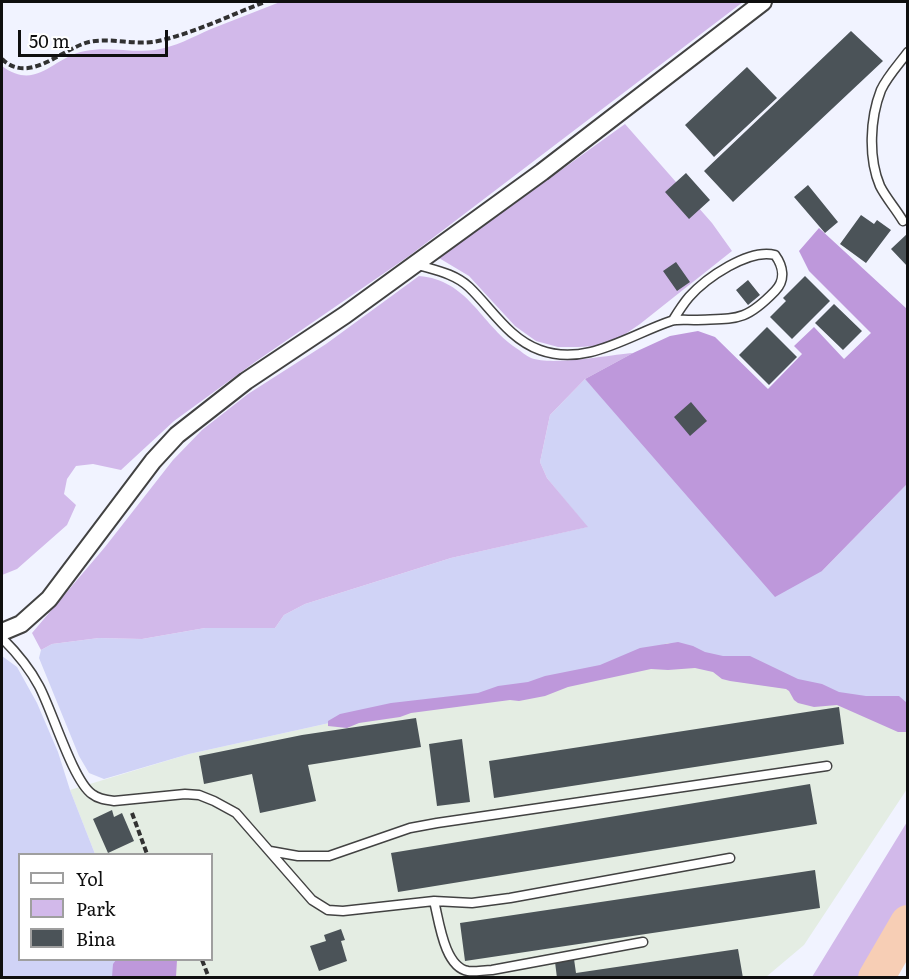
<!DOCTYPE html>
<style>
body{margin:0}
#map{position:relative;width:909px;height:979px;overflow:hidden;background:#f1f3ff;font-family:Literata,serif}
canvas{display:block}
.frame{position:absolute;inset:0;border:3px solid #0f0f0f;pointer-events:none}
.legend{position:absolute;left:18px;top:853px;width:195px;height:108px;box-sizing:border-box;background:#fff;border:2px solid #9f9f9f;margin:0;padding:8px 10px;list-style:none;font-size:18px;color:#0f0f0f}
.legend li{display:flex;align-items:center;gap:12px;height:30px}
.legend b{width:30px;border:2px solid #9f9f9f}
.scale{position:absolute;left:18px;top:30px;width:150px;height:27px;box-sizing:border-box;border:3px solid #0f0f0f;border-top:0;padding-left:8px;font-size:18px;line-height:21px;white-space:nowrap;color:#0f0f0f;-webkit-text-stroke:4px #fff;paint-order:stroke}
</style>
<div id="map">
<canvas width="909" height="979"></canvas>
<div class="frame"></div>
<ul class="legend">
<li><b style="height:8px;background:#fff"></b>Yol</li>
<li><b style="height:16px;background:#d2b9ea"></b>Park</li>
<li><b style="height:16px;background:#4b5358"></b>Bina</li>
</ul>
<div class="scale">50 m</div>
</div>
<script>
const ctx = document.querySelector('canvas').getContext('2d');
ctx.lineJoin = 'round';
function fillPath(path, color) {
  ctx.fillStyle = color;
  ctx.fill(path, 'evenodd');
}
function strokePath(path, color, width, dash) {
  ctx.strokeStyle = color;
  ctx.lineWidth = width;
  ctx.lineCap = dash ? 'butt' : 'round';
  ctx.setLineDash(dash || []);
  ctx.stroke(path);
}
fillPath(new Path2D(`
 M668,643L907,722V789L804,945L766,977H143L136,960H212V854H95L70,790L189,754L361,716Z`), '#e4ede3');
fillPath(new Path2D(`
 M585,379L682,483L822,571L907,484V722L668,643L548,686L361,716L189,754L104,779L89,773L79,756L39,658L41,650L52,644L99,638L142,639L205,628H275L284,615L305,604L451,558L587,527L547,478L540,462L550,415Z
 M2,656L17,667L37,703L58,752L70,790L95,854H20V960H126L113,977H2Z`), '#d0d3f6');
fillPath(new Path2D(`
 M280,2H743L409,256L255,362L174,421L121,470L93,464L76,466L67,479L64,494L76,505L67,525L17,569L2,575V66C37,92 52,57 85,51C108,46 132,53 155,50C175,47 193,37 211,29C234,20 257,11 280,2Z
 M625,124L712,223L732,251L640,324L621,337L598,346L578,347H558L536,341L515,326L469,276L439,258Z
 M419,276C468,280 480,323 516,348C521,351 526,356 531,358C552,366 609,355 633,353L585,379L550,415L540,462L547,478L588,527L451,558L305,604L284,615L275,628H205L142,639L99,638L52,644L41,650L32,633L105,547L173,460L202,430L248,394L326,344Z
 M907,822V942L890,977H812Z`), '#d2b9ea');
fillPath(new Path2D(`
 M819,228L907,309V484L822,571L775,597L585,379L633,353L670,336L698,331L715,337L768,389L802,354L794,346L814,327L844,359L871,333L809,271L799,251Z
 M678,642L693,646L705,652L723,656H750L798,679L822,684L839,692L866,696H899L907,703V732H898L837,705L814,707L798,703L794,700L789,691L786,689L730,681L722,679L713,672L695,668L668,670L651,669L568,687L545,696L519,701L510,700L411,713L400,717L359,723L347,728L328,726V721L340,714L391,703L478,693L498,686L528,682L545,676L600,665L640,648Z
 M116,960H177L176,977H112L113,964Z`), '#be98db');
strokePath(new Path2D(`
 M876,978L908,923`), '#f7ceb5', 36);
fillPath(new Path2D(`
 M851,31L883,61L733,202L704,171Z
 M747,67L777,98L714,157L685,125Z
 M686,173L710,200L689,219L665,192Z
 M808,185L838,222L825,233L794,197Z
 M861,215L874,224L877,220L891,230L866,263L840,244Z
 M908,233V267L891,249Z
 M676,262L690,282L677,291L663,271Z
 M805,276L830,301L792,339L770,317L786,301L783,298Z
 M748,280L760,295L748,305L736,290Z
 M834,304L862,331L843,350L815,323Z
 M767,327L797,357L769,385L739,355Z
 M691,402L707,421L690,436L674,417Z
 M839,707L844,744L494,798L489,761Z
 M416,718L421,747L308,765L316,801L260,813L252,774L204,784L199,756L302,735Z
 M462,739L470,802L437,806L429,744Z
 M810,784L817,824L398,892L391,853Z
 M112,810L114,817L122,813L134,841L108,853L93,819Z
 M815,870L820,908L465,961L460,923Z
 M341,929L345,940L341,941L347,961L319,971L310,946L326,941L324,935Z
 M738,949L743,978H557L555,962L574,959L576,973Z`), '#4b5358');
const service = new Path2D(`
 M903,221C896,209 886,198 880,186C868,158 870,118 881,90C887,77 899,64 908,52
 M415,264C434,270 454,273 469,287C492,309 509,339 540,350C586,367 629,335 671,321C678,319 686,320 694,320C736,318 744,323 775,291C786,280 783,266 775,255C749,248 706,278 689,297C683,304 678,312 673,320
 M2,638C17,653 29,667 39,686C52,710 73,781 92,794C98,799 106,800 114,801L185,794L199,795L214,801L236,813L312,900L328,910L343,911L434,901L472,903L510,898L730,858
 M270,851L298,856H329L410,828L437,823L827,766
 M434,901C439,920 444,967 468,971C475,972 484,970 492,970L643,942`);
const minor = new Path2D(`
 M2,632L21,624L49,599L153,461L177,435L246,381L345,315L542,172L763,2`);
strokePath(service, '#424242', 11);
strokePath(minor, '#424242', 20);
strokePath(new Path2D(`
 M2,59C29,85 61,49 89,42C112,37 135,46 158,41C195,33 230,15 265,2
 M132,813L147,854
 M202,960L209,978`), '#313131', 4, [6, 3]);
strokePath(service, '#fff', 8);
strokePath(minor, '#fff', 16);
</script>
